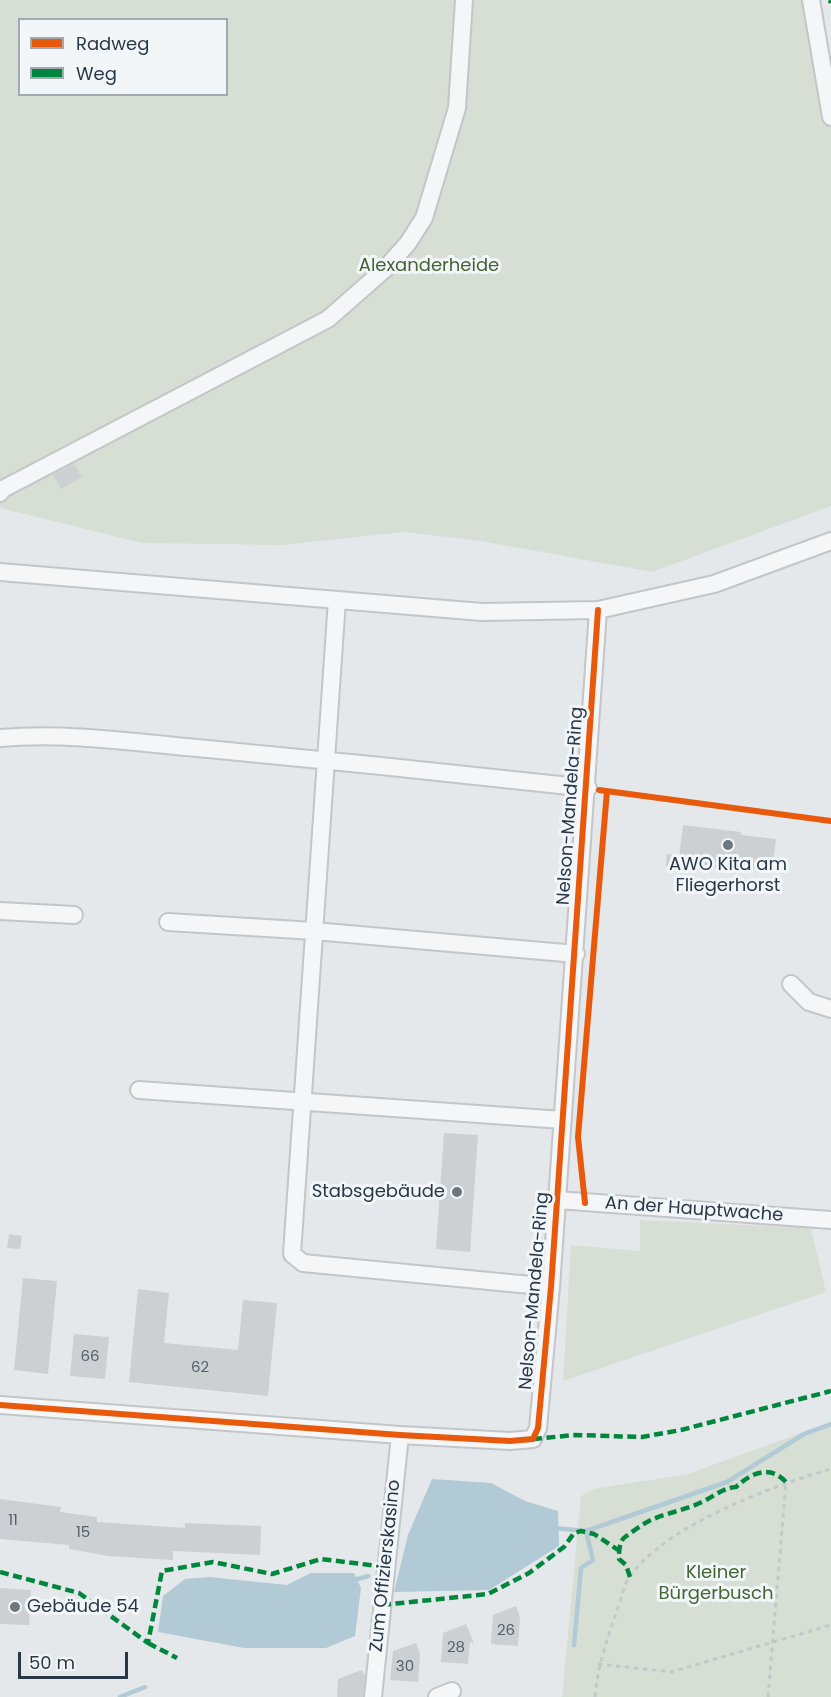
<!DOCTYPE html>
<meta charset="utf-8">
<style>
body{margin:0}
#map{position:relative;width:831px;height:1697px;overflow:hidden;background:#e5e8ea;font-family:Poppins,sans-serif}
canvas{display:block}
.legend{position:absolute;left:18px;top:18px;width:210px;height:78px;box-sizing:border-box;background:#f3f6f9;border:2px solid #a2aab1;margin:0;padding:8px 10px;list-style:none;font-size:18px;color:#293846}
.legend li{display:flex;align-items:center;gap:12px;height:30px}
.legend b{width:30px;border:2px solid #a2aab1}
.scale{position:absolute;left:18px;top:1652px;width:110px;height:27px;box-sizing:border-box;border:3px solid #293846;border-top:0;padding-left:8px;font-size:18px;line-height:21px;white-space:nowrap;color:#293846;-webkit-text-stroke:4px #f3f6f9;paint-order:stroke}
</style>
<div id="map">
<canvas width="831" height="1697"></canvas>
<ul class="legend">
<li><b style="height:8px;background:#e8590c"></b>Radweg</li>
<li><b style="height:8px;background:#00873e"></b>Weg</li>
</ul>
<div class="scale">50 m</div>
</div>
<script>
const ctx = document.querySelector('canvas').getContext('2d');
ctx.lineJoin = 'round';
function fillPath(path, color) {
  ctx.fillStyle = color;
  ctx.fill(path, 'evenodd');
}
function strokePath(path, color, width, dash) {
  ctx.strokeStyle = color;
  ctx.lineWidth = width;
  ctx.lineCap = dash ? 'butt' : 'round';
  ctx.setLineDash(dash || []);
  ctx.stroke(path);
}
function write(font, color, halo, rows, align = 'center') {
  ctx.font = font + ' Poppins,sans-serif';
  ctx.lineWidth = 6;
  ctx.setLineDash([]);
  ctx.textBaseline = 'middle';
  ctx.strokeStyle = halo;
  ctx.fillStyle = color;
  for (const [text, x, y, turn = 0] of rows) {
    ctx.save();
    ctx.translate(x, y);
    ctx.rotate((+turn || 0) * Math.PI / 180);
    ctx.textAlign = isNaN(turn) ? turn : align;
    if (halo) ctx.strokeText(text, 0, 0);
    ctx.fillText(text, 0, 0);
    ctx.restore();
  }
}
fillPath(new Path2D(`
 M0,0H821L831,60V506L652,572L481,541L405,532L281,545L142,543L0,508ZM20,20H226V94H20Z
 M640,1220L811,1228L826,1292L563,1381L571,1245L640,1251Z
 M831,1422V1697H562L581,1496L593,1489L688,1474Z`), '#d7dfd5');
fillPath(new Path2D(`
 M432,1479L491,1483L525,1501L558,1511L559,1546L489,1590L394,1592L408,1535Z
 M311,1573H354L361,1588L355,1636L326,1648H244L158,1632L163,1596L185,1579L209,1577L287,1585Z`), '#b2c9d6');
strokePath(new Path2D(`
 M554,1528L586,1531L727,1482L804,1434L831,1424
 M351,1581L368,1576
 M574,1645L581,1568L593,1560L586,1531
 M120,1697L145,1687`), '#b2c9d6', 4.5);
fillPath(new Path2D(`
 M74,464L82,477L61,489L53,475Z
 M683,825L741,832V835L776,839L772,871L741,867L740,871L699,866L698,870L666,866L667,854L679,856Z
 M444,1133L478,1135L470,1252L436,1249Z
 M9,1234L22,1236L20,1249L7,1248Z
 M23,1278L57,1281L48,1374L14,1370Z
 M138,1289L169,1293L164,1343L238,1350L243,1300L277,1303L268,1396L129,1382Z
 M74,1334L109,1337L105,1379L70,1376Z
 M0,1499L61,1507L60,1512L97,1517V1522L185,1528V1523L261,1526L260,1555L173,1551V1560L108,1556L69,1549V1545L0,1539Z
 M0,1588L31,1590L29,1625L0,1624Z
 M516,1606L520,1617L518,1646L491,1644L493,1615Z
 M466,1624L474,1643L470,1642L468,1664L441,1662L443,1633Z
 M416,1643L420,1654L418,1682L390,1680L393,1651Z
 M362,1670L365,1676L363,1697H337L338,1679Z`), '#cdd0d3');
const minor = new Path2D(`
 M811,0L831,117
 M0,493L3,489L328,319L385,269L408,243L424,218L457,108L464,0
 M0,572L482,612L598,610L714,584L831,541
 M337,600L292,1254L303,1263L551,1287
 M0,738C69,732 139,743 208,749C335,761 461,774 588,788
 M0,911L74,915
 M168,922L314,931L576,954
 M791,984L809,1002L831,1009
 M139,1090L563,1120
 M557,1200L831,1220
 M0,1405L400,1435L510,1441L533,1439L538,1428L551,1287L598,610
 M373,1697L400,1435
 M437,1697L452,1691`);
strokePath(minor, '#c3c6c8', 20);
strokePath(new Path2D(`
 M598,1664L671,1672L831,1625
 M595,1697C598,1663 608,1637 619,1604C622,1596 624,1586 628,1579C663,1526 772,1486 831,1469
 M768,1697L786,1482`), '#c3c8ca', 3, [4.5, 4.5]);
strokePath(minor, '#f4f6f7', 16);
strokePath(new Path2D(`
 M830,0L831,3
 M533,1439L575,1435L642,1437L681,1430L831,1391
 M0,1572L79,1593L148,1643L162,1571L213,1562L272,1574L321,1559L386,1567
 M630,1577L626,1565L619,1559C619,1552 619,1541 625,1537C632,1532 641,1525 649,1521C665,1513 686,1510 702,1502C715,1496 722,1488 736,1487C752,1472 770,1465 786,1482
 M382,1605L488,1594L529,1573L564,1547L574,1533L581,1531L594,1534L618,1550
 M148,1643L177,1658`), '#00873e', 4.5, [9, 4.5]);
strokePath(new Path2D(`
 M599,790L831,821
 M585,1203L578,1137L607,791
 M0,1405L400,1435L510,1441L533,1439L538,1428L551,1287L598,610`), '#e8590c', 6);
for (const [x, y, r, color] of [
 [728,845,6,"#6b767f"],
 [457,1192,6,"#6b767f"],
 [15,1607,6,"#6b767f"]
]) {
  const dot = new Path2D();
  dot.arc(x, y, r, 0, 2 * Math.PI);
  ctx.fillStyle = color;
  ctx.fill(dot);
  strokePath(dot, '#f3f6f9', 2);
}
write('15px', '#535f6a', null, [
 ["66",90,1357],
 ["62",200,1368],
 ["11",13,1521],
 ["15",83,1533],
 ["26",506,1631],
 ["28",456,1648],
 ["30",405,1667]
]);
write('18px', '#456335', '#f3f6f9', [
 ["Alexanderheide",429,266],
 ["Kleiner",716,1573],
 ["Bürgerbusch",716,1594]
]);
write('18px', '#293846', '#f3f6f9', [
 ["Nelson-Mandela-Ring",571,806,-86],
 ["An der Hauptwache",694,1210,4],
 ["Nelson-Mandela-Ring",535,1291,-85],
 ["Zum Offizierskasino",386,1566,-84]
]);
write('18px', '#293846', '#f3f6f9', [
 ["AWO Kita am",728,865],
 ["Fliegerhorst",728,886],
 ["Stabsgebäude",445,1192,"right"],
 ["Gebäude 54",27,1607,"left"]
]);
</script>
